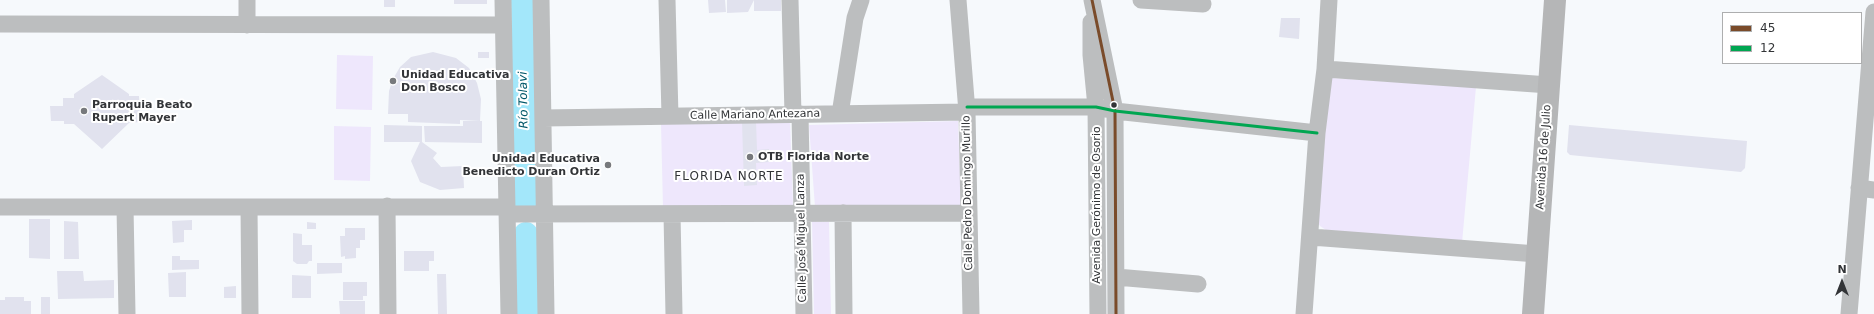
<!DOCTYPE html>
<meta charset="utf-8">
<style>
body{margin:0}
#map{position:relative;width:1874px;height:314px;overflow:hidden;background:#f6f9fc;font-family:"DejaVu Sans",sans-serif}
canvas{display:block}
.legend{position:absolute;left:1722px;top:12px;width:140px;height:52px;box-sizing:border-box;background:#fff;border:1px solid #adaeaf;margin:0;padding:5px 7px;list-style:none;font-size:12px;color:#323437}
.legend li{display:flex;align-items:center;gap:8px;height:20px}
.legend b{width:20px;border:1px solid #adaeaf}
.north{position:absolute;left:1822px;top:262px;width:40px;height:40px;-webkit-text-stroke:3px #fff;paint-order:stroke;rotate:0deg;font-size:11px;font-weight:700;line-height:16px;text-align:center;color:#323437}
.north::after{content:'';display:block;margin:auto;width:14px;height:18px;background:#323437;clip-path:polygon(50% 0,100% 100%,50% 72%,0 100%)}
</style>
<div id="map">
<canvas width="1874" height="314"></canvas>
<ul class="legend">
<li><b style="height:5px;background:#7a4b2a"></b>45</li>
<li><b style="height:5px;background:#00a651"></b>12</li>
</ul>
<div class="north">N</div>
</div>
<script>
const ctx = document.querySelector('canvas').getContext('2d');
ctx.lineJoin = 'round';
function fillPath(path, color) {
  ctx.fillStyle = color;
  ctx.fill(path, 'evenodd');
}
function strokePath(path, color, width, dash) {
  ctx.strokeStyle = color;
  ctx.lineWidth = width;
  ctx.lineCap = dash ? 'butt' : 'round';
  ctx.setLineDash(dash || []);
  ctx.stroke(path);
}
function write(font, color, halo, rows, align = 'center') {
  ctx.font = font + ' "DejaVu Sans",sans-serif';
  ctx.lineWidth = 4;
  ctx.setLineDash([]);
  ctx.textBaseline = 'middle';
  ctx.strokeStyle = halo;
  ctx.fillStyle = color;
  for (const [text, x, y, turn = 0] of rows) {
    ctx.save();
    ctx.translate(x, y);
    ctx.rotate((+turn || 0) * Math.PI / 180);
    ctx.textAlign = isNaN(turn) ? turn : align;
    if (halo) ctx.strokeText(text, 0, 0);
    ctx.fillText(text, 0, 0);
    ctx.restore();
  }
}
fillPath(new Path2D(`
 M337,55L373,56L372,110L336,109Z
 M1332,78L1476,87L1462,243L1326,230L1320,226L1317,221L1329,82Z
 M790,121L793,207L663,208L661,124Z
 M958,121L961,207H815L809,125Z
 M334,126L371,127L370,181L334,180Z
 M812,221L829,222L831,314H814Z`), '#eee7fc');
strokePath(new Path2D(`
 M523,0L526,201
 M526,234L527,314`), '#a3e7fa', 24);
fillPath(new Path2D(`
 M384,0H395V7H384Z
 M454,0H487V4H454Z
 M708,0H725L726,12L709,13Z
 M727,0H754L748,12L727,13Z
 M754,0H781V11H754Z
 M1281,18H1300L1299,39L1279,37Z
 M433,52L456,58L469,68L477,83L481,99L480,121L460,120V124L408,122V114H388L389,91L393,79L400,67L411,57Z
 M478,52H489V58H478Z
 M102,75L129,94V96H139L140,122L129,123L102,149L74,124H64V121H51L50,106H63V98H74V94Z
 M463,121H482V143L425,142L424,126H463Z
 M756,121L757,150L769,149V162L756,163L757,185L744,186L742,122Z
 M384,125L422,126V142L437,153L433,158L441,167L463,166L464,188L440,190L420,182L411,161L420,142H384Z
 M1569,125L1747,141L1745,168L1741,172L1570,155L1567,152Z
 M29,219H50V259L29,258Z
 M192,220V230H184V242L173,243L172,221Z
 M64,221L78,222L79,259H64Z
 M307,222L316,223V229H307Z
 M345,228H365V240H360V248H356V258L345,259V256L341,257L340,236H345Z
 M293,233L302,234V245H312V261H309L307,264H297L293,261Z
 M404,251H434V261H429V271H404Z
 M172,256H180V260H199V269L172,270Z
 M317,263H342V273L317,274Z
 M57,271H83L84,281L114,280V298L58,299Z
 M186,272V297H169L168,273Z
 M437,274H446L447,314H438Z
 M292,275L311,276V298H292Z
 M343,282H367V296H363V300H343Z
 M236,286V298H224V287Z
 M5,297H24V301H31V314H0V300H5Z
 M41,297H50V314H41Z
 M339,301H365V314H340Z`), '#e1e2ee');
strokePath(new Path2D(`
 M503,0L509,314
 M541,0L546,314
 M667,0L670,116
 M790,0L793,114
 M958,0L967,112L971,314
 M1092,0L1115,111L1116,314
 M1141,0L1203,4
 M1091,22V55L1096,107L1098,314
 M0,24L503,25
 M247,25V0
 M1325,69L1549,85
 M967,107H1096L1115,111L1317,133
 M800,114L804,314
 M840,114L855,18L861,0
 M543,118L967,112
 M1859,188L1874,190
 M387,206L388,314
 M0,207H507
 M125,207L127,314
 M249,207L250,314
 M843,213L844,314
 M507,214L968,213
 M672,214L674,314
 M1311,237L1537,254
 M1116,277L1198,284
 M1304,314L1317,133L1325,69L1329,0
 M1849,314L1874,12`), '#bcbebf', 17);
strokePath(new Path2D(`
 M1533,314L1555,0`), '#b5b6b7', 22);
strokePath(new Path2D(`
 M1092,0L1115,111L1116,314`), '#7a4b2a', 3);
strokePath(new Path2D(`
 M967,107H1096L1115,111L1317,133`), '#00a651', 3);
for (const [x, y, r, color] of [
 [393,81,4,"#77797c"],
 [1114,105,3.5,"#323437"],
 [84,111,4,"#77797c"],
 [750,157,4,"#77797c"],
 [608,165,4,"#77797c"]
]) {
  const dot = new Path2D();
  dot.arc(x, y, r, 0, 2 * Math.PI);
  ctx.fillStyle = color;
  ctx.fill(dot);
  strokePath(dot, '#fff', 1.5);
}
write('bold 11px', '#323437', '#fff', [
 ["Unidad Educativa",401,75],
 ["Don Bosco",401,88],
 ["Parroquia Beato",92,105],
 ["Rupert Mayer",92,118],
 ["OTB Florida Norte",758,157],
 ["Unidad Educativa",600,159,"right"],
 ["Benedicto Duran Ortiz",600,172,"right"]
], 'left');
write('11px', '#323437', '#fff', [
 ["Calle Mariano Antezana",755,115,-1],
 ["Avenida 16 de Julio",1544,157,-86],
 ["Calle Pedro Domingo Murillo",968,193,-91],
 ["Avenida Gerónimo de Osorio",1097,205,-90],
 ["Calle José Miguel Lanza",802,238,-91]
]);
write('italic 12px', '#005769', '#fff', [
 ["Río Tolavi",524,100,-91]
]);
ctx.letterSpacing = '1px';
write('12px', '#323437', '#fff', [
 ["FLORIDA NORTE",729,177]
]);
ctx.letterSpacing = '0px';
</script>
